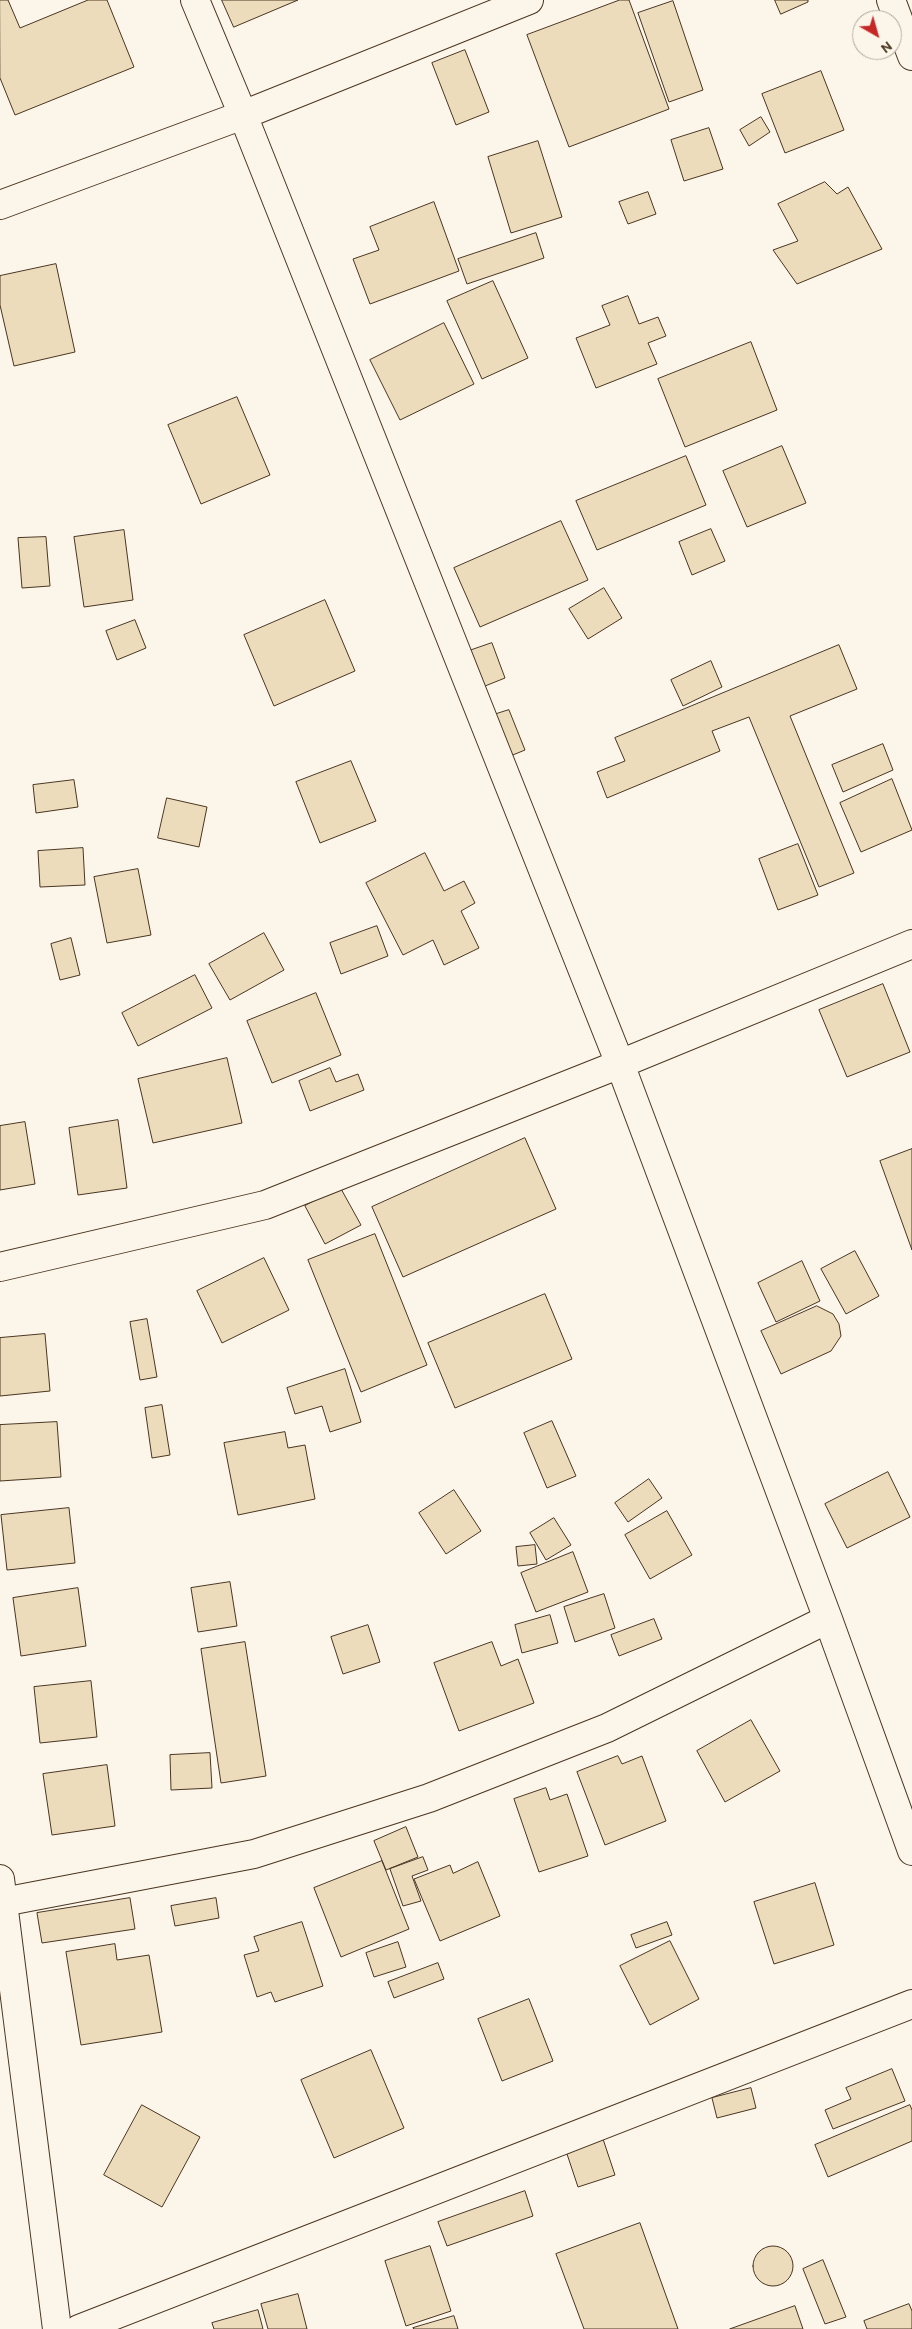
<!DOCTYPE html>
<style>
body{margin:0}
#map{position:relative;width:912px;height:2329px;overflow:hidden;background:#fbf6e9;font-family:Overpass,sans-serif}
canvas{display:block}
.north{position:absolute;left:852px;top:10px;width:50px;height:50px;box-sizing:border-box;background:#fbf6e9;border:1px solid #b4a999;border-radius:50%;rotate:142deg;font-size:14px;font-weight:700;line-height:20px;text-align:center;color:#4a3520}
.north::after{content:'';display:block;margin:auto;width:18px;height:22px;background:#c62828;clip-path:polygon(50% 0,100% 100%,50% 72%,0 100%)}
</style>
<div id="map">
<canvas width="912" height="2329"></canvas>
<div class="north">N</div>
</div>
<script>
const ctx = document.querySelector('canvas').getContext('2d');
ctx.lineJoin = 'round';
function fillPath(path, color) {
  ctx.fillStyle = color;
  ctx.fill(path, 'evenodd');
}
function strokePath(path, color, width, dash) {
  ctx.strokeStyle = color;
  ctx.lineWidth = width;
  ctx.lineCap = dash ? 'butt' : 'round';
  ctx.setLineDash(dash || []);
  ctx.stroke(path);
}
const building = new Path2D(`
 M0,0H8L20,28L88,0H107L134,67L15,115L0,78Z
 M222,0H298L234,27Z
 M620,0H629L669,109L569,147L527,35Z
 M775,0H808V2L781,14Z
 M673,1L703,90L669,102L638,13Z
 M465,50L489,112L456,125L432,63Z
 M821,71L844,130L785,153L762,94Z
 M761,117L770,132L749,146L740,130Z
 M709,128L723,169L684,181L671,140Z
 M538,141L562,217L511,233L488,157Z
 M825,182L837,194L848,187L882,249L797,284L773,250L798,241L778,204Z
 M648,192L656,214L628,224L619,202Z
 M434,202L459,271L370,304L353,259L379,250L370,227Z
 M536,233L544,258L467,284L458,259Z
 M56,264L75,352L14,366L0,305V276Z
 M493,281L528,358L482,379L447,301Z
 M628,296L639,324L658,317L666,336L648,343L657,364L596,388L576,338L610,325L602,306Z
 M444,323L474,384L400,420L370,360Z
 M751,342L777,410L685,447L658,379Z
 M237,397L270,475L201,504L168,425Z
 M782,446L806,503L747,527L723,471Z
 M686,456L706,505L597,550L576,501Z
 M561,521L588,580L480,627L454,568Z
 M711,529L725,561L692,575L679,542Z
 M124,530L133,600L84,607L74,537Z
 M46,537L50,586L22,588L18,538Z
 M604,588L622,618L588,639L569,609Z
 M325,600L355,671L274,706L244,635Z
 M135,620L146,648L117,660L106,631Z
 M492,643L505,678L480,688L466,652Z
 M839,645L857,689L790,716L854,873L819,887L749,717L712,731L720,751L607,798L597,772L625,761L615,738Z
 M711,661L722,687L683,706L671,680Z
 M509,710L525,750L503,759L487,717Z
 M883,744L893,770L843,792L832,765Z
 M351,761L376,821L320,843L296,782Z
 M892,779L912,830L861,852L840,803Z
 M74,780L78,807L36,813L33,785Z
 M167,798L207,807L199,847L158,838Z
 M798,844L818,895L778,910L759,859Z
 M83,848L85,885L40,887L38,851Z
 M425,853L444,891L464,881L475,903L461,911L479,948L444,965L433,940L403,955L366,883Z
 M138,869L151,935L107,943L94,877Z
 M377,926L388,956L341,974L330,943Z
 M264,933L284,970L230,1000L209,964Z
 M71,938L80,975L60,980L51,944Z
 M195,975L212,1008L138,1046L122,1013Z
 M883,984L910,1052L847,1077L819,1010Z
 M316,993L341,1055L272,1083L247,1021Z
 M227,1058L242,1123L153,1143L138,1079Z
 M330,1068L336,1082L358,1074L364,1090L310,1111L299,1081Z
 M118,1120L127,1188L78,1195L69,1128Z
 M25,1122L35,1184L0,1190V1126Z
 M525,1138L556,1209L403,1277L372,1207Z
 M912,1149V1250L880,1161Z
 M340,1187L361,1225L325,1244L305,1206Z
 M375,1234L427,1365L361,1392L308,1260Z
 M855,1251L879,1296L846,1314L821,1269Z
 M264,1258L289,1310L222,1343L197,1291Z
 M802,1261L820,1301L776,1322L758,1283Z
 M545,1294L572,1359L455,1408L428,1343Z
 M817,1306L833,1314L839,1324L841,1336L831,1351L781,1374L761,1331Z
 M147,1319L157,1377L140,1380L130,1322Z
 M45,1334L50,1391L0,1396V1338Z
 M345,1369L361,1422L330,1432L322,1406L295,1414L287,1388Z
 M162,1405L170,1455L152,1458L145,1408Z
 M552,1421L576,1476L547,1488L524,1433Z
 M57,1422L61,1477L0,1481V1425Z
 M285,1432L288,1448L305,1445L315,1499L238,1515L224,1443Z
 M888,1472L910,1517L847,1548L825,1504Z
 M649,1479L662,1498L628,1522L615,1503Z
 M454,1490L481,1531L446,1554L419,1513Z
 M69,1508L75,1563L7,1570L1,1515Z
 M667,1511L692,1555L650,1579L625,1535Z
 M554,1518L571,1545L546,1560L530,1533Z
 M535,1545L537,1564L518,1566L516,1547Z
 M573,1552L588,1592L536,1612L521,1573Z
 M230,1582L237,1626L198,1632L191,1588Z
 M78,1588L86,1646L21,1656L13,1598Z
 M604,1594L615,1628L575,1642L564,1607Z
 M550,1615L558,1643L522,1653L515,1625Z
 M654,1619L662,1639L619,1656L611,1635Z
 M368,1625L380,1662L343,1674L331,1637Z
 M245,1642L266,1776L221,1783L201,1649Z
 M492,1642L501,1666L518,1659L534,1703L459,1731L434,1663Z
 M91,1681L97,1737L40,1743L34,1687Z
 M751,1720L780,1771L725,1802L697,1751Z
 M210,1753L212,1788L171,1790L170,1755Z
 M618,1756L622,1764L642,1756L666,1821L605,1845L577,1772Z
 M107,1765L115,1826L52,1835L43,1774Z
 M546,1788L550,1800L567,1794L588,1856L539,1872L514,1799Z
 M406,1827L418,1857L386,1870L374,1841Z
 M423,1857L428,1870L412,1876L421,1901L403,1906L390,1869Z
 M382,1861L409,1929L341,1957L314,1888Z
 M478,1862L500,1916L440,1941L414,1879L450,1865L453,1873Z
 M815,1883L834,1945L774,1964L754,1902Z
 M130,1898L135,1929L42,1943L37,1913Z
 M216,1898L219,1918L175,1926L171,1906Z
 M302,1922L323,1986L275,2002L271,1992L257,1997L244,1955L259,1951L254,1937Z
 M667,1922L672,1935L636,1948L631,1935Z
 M670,1941L699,1999L650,2025L620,1966Z
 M398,1942L406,1967L374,1977L366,1953Z
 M115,1944L117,1960L149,1955L162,2032L81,2045L66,1952Z
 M438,1963L444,1979L394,1998L388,1982Z
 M529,1999L553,2061L502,2081L478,2019Z
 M371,2050L404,2128L334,2158L301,2080Z
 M892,2069L905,2101L833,2129L825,2110L851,2099L846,2088Z
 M751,2088L756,2108L717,2118L712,2098Z
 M142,2105L200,2137L162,2207L104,2175Z
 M910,2105L912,2110V2141L828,2177L815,2145Z
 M603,2139L615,2175L578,2187L566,2151Z
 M525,2191L533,2216L447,2246L438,2222Z
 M640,2223L678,2329H584L556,2254Z
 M753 2266a20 20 0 1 1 40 0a20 20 0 1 1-40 0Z
 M430,2246L451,2311L406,2326L385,2261Z
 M823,2260L846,2317L825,2324L803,2269Z
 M298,2294L307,2329H268L261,2304Z
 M909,2304L912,2311V2329H867L864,2321Z
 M795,2306L803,2329H730Z
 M258,2310L263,2329H214L212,2323Z
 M454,2316L458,2329H414L413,2328Z`);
fillPath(building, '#ecdcbc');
strokePath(building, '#4a3520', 1);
const street = new Path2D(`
 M195,0L243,115L620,1064L828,1619L912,1851
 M891,0L912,56
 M0,205L243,115L529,0
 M0,1267L265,1205L620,1064L912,944
 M3,1902L254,1854L429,1798L607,1728L828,1619
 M79,2329L912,2004`);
const secondary = new Path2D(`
 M0,1879L57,2329`);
strokePath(street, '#4a3520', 30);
strokePath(secondary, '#4a3520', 30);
strokePath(street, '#fbf6e9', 28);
strokePath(secondary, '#fbf6e9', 28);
</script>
